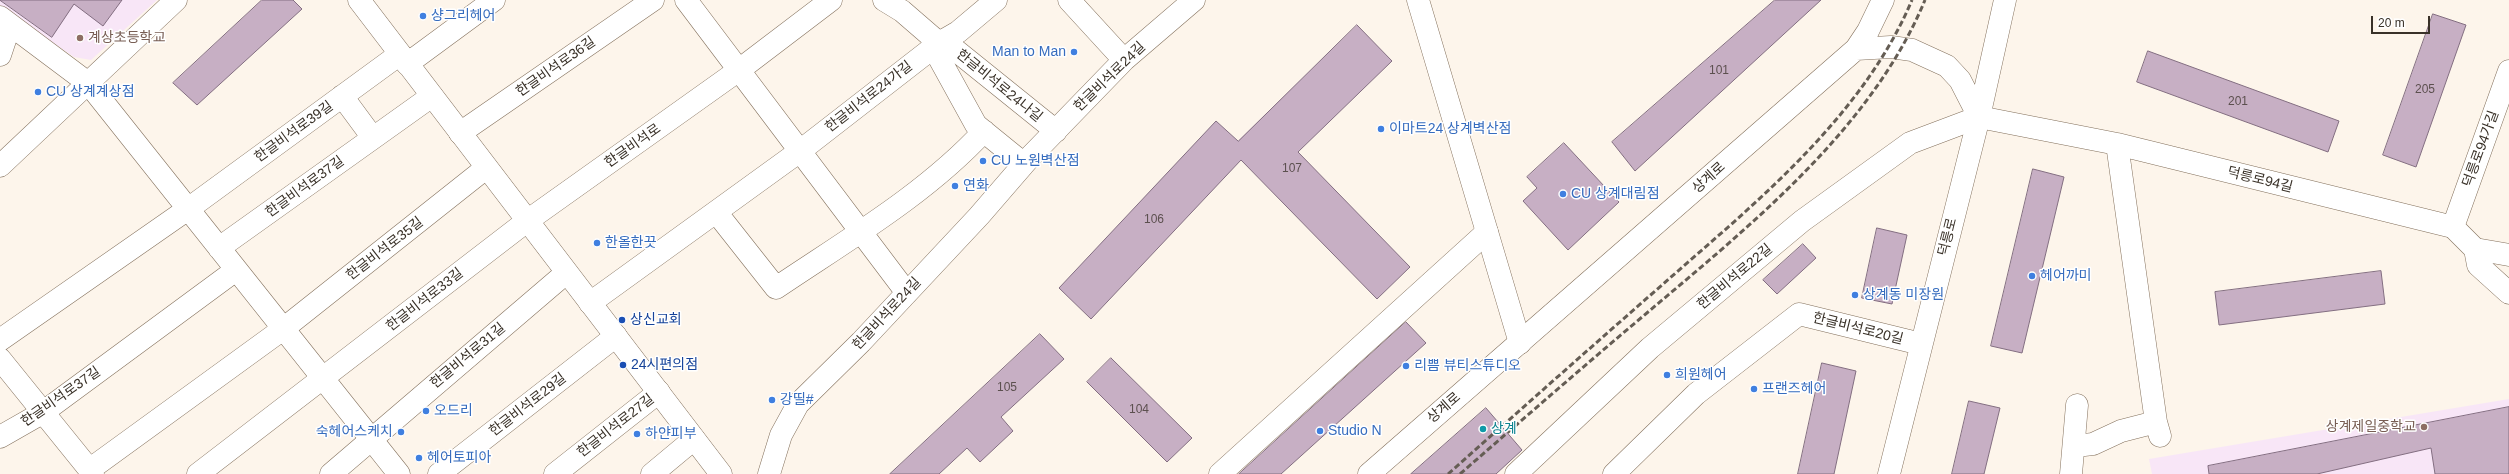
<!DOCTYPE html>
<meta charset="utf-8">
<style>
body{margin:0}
#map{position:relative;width:2509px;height:474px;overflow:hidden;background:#fdf5eb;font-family:Helvetica,sans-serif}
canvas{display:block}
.scale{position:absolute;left:2371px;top:16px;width:59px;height:18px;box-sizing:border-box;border:2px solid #393128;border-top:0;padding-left:5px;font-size:12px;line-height:14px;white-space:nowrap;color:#393128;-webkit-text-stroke:3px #fff;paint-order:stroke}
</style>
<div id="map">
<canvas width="2509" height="474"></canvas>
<div class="scale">20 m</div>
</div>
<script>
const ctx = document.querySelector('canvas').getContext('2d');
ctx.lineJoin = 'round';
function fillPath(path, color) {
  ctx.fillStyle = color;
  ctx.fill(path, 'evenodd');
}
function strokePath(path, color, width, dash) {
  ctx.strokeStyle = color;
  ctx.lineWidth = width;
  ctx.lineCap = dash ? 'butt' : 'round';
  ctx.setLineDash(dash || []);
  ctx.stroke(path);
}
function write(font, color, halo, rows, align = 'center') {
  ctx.font = font + ' Helvetica,"Noto Sans KR",sans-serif';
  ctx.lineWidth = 3;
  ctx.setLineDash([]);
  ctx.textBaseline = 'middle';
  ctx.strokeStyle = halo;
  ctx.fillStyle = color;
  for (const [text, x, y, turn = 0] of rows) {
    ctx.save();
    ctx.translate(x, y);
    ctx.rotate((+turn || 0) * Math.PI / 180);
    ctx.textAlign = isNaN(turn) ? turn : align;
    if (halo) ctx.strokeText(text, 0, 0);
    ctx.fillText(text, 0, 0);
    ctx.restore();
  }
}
fillPath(new Path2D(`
 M0,0H157L91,60L74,57L17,18L0,5Z
 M2509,399V474H2152L2149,459Z`), '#f8e6f7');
const building = new Path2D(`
 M0,0H122L103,26L74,4L52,37Z
 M262,0H293L302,9L197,105L173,83Z
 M1775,0H1821L1635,171L1612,142Z
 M2433,14L2466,25L2416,167L2383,155Z
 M1357,25L1392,61L1298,152L1410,267L1377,299L1241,160L1091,319L1059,288L1216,121L1238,141Z
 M2148,51L2339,121L2328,152L2137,82Z
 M1564,143L1619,202L1568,250L1523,201L1537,188L1527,177Z
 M2033,169L2064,177L2022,353L1991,346Z
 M1877,228L1907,235L1892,304L1862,298Z
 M1803,244L1816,258L1777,294L1763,280Z
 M2381,271L2385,304L2219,325L2215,292Z
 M1406,322L1426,343L1281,474H1239Z
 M1040,334L1064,359L1001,417L1013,431L980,462L967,448L939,474H890Z
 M1111,358L1192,438L1167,462L1087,382Z
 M1822,363L1856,371L1834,474H1798Z
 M1969,401L2000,408L1984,474H1952Z
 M2509,407V474H2435L2431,448L2317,474H2209L2208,466Z
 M1486,408L1522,450L1496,474H1411Z`);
fillPath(building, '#c7afc4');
strokePath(building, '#836e81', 1);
const minor = new Path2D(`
 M686,0L907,293
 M884,0L902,11L939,43
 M1069,0L1124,60
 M0,17L88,83L399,474
 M943,40L1056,131
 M933,47L976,125L1024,164
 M0,55L10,25
 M407,64L494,0
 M342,96L373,138
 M460,133L653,0
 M2117,144L2156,422L2160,436
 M0,166L176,0
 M716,212L776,288C847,240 926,194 984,131
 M2453,227L2509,71
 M219,248L432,96
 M2475,249L2509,255
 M590,303L800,151L939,43L958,32L996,0
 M0,340L188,209L400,54
 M0,359L93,474
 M0,437L42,413L236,270
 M2075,446L2093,444L2121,431L2156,422
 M89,470L283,329L486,168
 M198,474L527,221L739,70L831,0
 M331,474L566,273
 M439,474L616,336
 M555,474L659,392
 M652,474L694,439
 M769,474L781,435L798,404L861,342L979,216L1030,157L1124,60L1194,0
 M1220,474L1487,232
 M1516,474L1650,348L1802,221L1910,143L1979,117L2117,144L2453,227L2475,249L2478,265L2509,293
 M1614,474L1696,394L1799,314L1921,344
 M2071,474L2077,405`);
const tertiary = new Path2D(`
 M1418,0L1520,343`);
const secondary = new Path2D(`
 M359,0L721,474
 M1856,49L1891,47L1912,50L1947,66L1960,80L1979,117
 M1369,474L1856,49L1868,31L1883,0
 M1889,474L1979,117L2005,0`);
strokePath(minor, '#83705c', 23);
strokePath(tertiary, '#83705c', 23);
strokePath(secondary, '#83705c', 23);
strokePath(minor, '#fff', 22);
strokePath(tertiary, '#fff', 22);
strokePath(secondary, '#fff', 22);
strokePath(new Path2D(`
 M1448,474C1519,411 1590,348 1662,285C1755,203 1862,118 1912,0
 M1460,474C1522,420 1585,365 1648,312C1752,224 1872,128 1925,0`), '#655d54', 3, [6, 3]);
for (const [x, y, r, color] of [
 [423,16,4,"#3f7fe0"],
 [80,38,4,"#8d6e63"],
 [1074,52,4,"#3f7fe0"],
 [38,92,4,"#3f7fe0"],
 [1381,129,4,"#3f7fe0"],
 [983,161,4,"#3f7fe0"],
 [955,186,4,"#3f7fe0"],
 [1563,194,4,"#3f7fe0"],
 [597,243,4,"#3f7fe0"],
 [2032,276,4,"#3f7fe0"],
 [1855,295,4,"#3f7fe0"],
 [622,320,4,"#1a4fb4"],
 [623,365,4,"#1a4fb4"],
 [1406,366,4,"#3f7fe0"],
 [1667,375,4,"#3f7fe0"],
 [1754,389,4,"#3f7fe0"],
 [772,400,4,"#3f7fe0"],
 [426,411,4,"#3f7fe0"],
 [2424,427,4,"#8d6e63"],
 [1483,429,4,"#0f9aa8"],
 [1320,431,4,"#3f7fe0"],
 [401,432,4,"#3f7fe0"],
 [637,434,4,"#3f7fe0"],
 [419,458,4,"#3f7fe0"]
]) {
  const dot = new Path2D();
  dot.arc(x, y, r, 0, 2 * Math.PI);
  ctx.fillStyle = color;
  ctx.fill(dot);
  strokePath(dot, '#fff', 1.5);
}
write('12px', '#5c504f', null, [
 ["101",1719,71],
 ["205",2425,90],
 ["201",2238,102],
 ["107",1292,169],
 ["106",1154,220],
 ["105",1007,388],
 ["104",1139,410]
]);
write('14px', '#366cbe', '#fff', [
 ["샹그리헤어",431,16],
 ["Man to Man",1066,52,"right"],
 ["CU 상계계상점",46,92],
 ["이마트24 상계벽산점",1389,129],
 ["CU 노원벽산점",991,161],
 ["연화",963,186],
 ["CU 상계대림점",1571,194],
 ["한올한끗",605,243],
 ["헤어까미",2040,276],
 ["상계동 미장원",1863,295],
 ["리쁨 뷰티스튜디오",1414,366],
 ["희원헤어",1675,375],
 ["프랜즈헤어",1762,389],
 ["강띨#",780,400],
 ["오드리",434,411],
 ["Studio N",1328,431],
 ["숙헤어스케치",393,432,"right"],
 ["하얀피부",645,434],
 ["헤어토피아",427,458]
], 'left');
write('14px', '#785e54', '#fff', [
 ["계상초등학교",88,38],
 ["상계제일중학교",2416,427,"right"]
], 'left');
write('14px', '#393128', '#fff', [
 ["한글비석로36길",556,67,-35],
 ["한글비석로24길",1110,77,-44],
 ["한글비석로24나길",999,86,39],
 ["한글비석로24가길",869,97,-38],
 ["한글비석로39길",294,132,-36],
 ["한글비석로",633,146,-35],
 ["덕릉로94가길",2481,149,-70],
 ["상계로",1709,178,-42],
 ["덕릉로94길",2260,180,14],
 ["한글비석로37길",305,187,-36],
 ["덕릉로",1948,237,-76],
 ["한글비석로35길",385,249,-38],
 ["한글비석로22길",1735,277,-40],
 ["한글비석로33길",425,300,-38],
 ["한글비석로24길",887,314,-47],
 ["한글비석로20길",1858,329,14],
 ["한글비석로31길",468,356,-40],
 ["한글비석로37길",61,397,-35],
 ["한글비석로29길",528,405,-38],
 ["상계로",1444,408,-41],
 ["한글비석로27길",616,426,-38]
]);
write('14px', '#164399', '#fff', [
 ["상신교회",630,320],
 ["24시편의점",631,365]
], 'left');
write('14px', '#0d838f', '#fff', [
 ["상계",1491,429]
], 'left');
</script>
